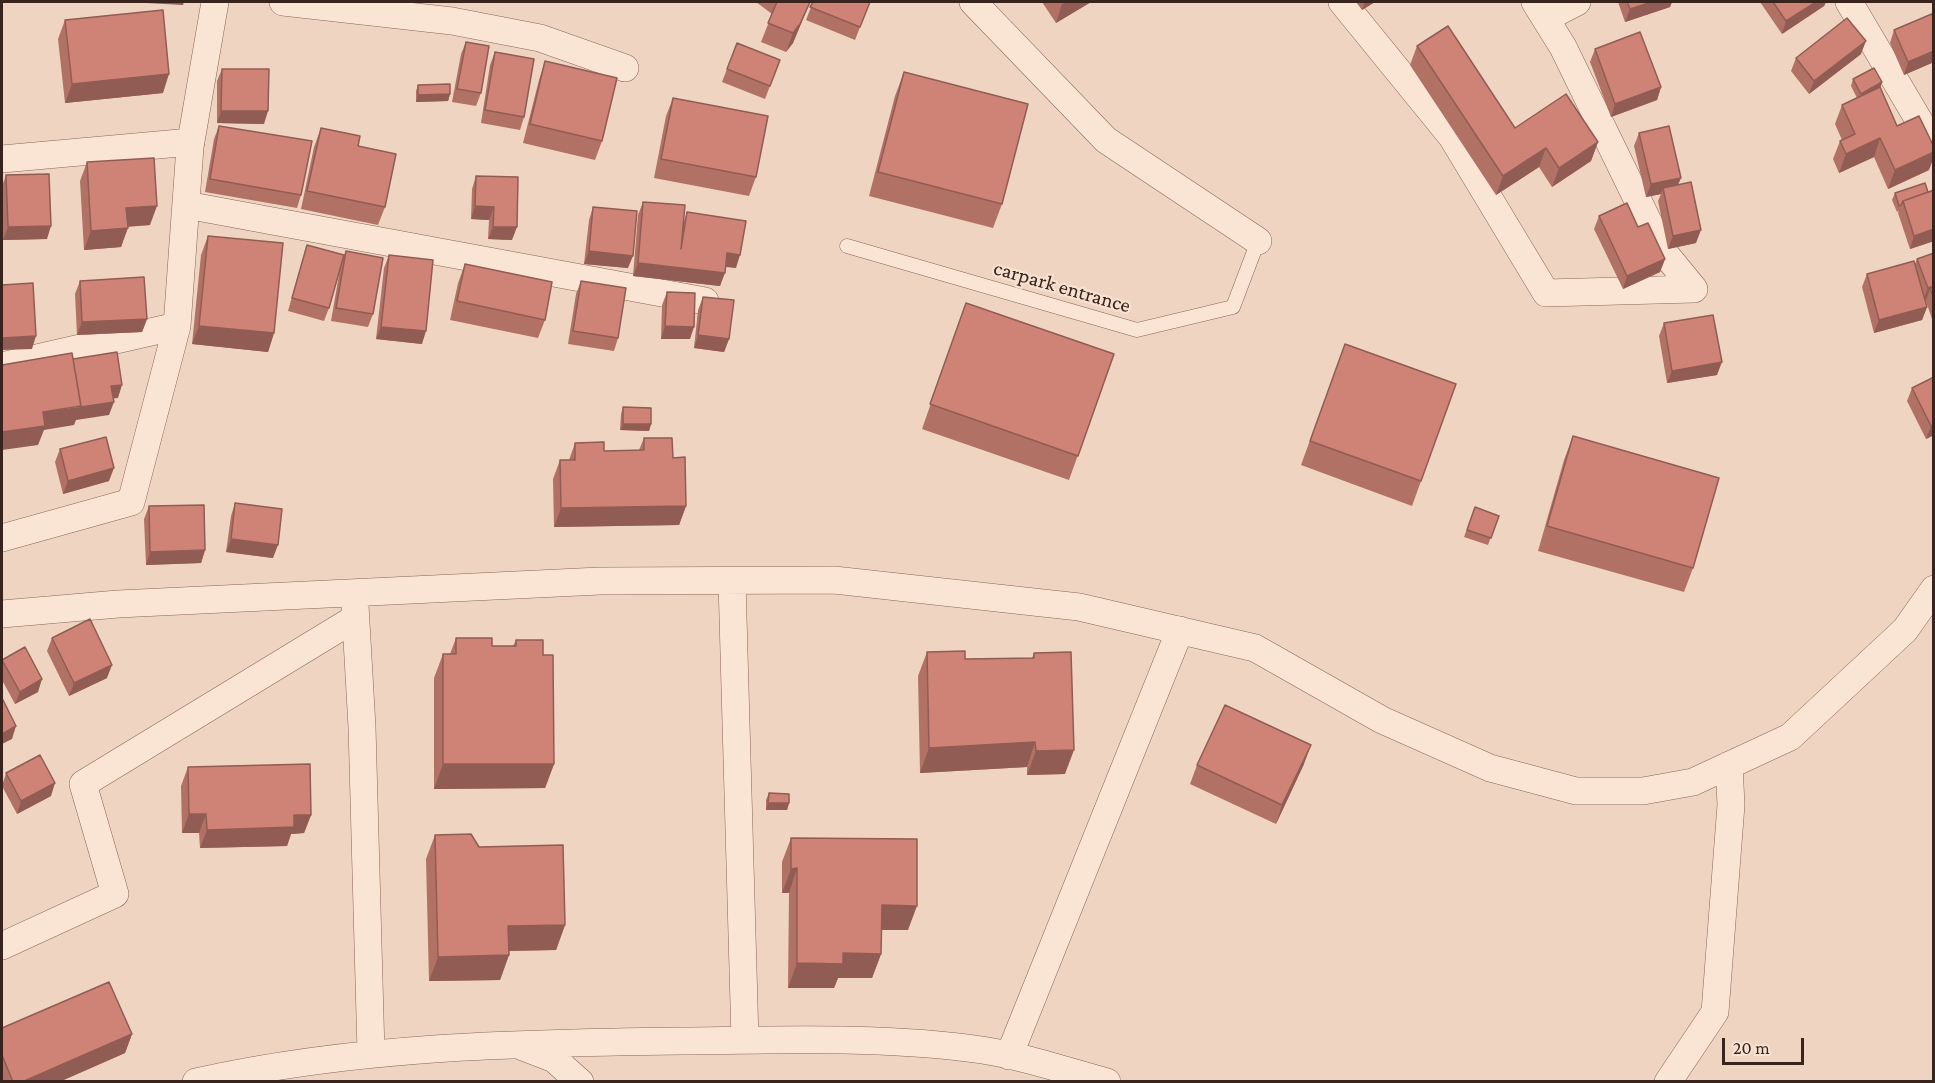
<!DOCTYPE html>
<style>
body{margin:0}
#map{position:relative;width:1935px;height:1083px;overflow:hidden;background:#efd5c1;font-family:"Crimson Pro",serif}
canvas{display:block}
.frame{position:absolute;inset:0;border:3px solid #39231d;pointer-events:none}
.scale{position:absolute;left:1722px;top:1038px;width:82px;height:27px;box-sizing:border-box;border:3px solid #39231d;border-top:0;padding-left:8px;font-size:18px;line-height:21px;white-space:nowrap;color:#39231d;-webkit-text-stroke:4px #f7e2d1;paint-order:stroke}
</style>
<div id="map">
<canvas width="1935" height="1083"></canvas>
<div class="frame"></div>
<div class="scale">20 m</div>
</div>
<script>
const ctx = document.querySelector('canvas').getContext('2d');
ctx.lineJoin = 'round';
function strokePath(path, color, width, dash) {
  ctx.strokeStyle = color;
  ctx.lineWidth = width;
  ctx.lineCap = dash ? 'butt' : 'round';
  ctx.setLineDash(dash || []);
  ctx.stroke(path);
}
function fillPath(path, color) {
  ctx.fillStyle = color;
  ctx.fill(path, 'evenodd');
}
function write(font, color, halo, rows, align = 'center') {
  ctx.font = font + ' "Crimson Pro",serif';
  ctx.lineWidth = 4.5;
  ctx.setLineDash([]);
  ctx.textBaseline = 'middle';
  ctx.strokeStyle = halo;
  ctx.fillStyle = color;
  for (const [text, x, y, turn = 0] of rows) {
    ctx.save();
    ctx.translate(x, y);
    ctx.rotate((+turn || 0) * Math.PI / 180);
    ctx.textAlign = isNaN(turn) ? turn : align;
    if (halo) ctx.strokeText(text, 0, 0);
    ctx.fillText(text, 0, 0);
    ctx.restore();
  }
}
const service = new Path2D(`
 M847,246L1137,330L1233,307L1258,241`);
const minor = new Path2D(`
 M283,2L452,21L540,38L625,68
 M973,2L1106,140L1258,241
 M1342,2L1452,137L1546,293L1694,289L1662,250L1563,47L1535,2
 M1849,2L1934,146
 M1546,18L1577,2
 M2,159L191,142
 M186,205L705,301
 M2,366L177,326
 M2,538L131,502L177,326L190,147L215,2
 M732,582L745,1040
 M355,605L362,727L371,1053
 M2,614L118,604L600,581L834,580L1079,607L1255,648L1382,720L1490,768L1576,791H1643L1693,782L1790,737L1905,630L1934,589
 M2,946L115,894L83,784L354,619
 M523,1047L554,1059L580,1082
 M1009,1056L1180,630
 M196,1082C356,1046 519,1043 682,1041C779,1040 886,1036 982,1050C1023,1056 1066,1071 1107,1082
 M1668,1082L1715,1012L1731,805L1729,765`);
strokePath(service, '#896558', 15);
strokePath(minor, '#896558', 28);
strokePath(service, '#fae5d5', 14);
strokePath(minor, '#fae5d5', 27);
fillPath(new Path2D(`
 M756,2H810L793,43L786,52L761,42L772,14Z
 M813,2H870L855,40L806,20Z
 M1042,2H1091L1056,23Z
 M1356,2H1375L1362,10Z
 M1618,2H1672L1670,7L1625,22Z
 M1760,2H1826L1824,6L1782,34Z
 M1934,13V62L1904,75L1890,43L1894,30Z
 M65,20L163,93L65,103L58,39Z
 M466,42L481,93L476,106L452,102L461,54Z
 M1417,46L1515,128L1598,142L1591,161L1552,187L1539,167L1496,195L1410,65Z
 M1595,49L1661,87L1657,100L1611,117L1590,62Z
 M495,52L524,117L520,130L481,123L490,65Z
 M1861,54L1809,94L1791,71L1796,58Z
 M780,60L765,99L722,82L727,69Z
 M545,61L602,141L595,160L523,143L539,80Z
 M222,69L264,124L217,123V81Z
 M904,72L1002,204L993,228L869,196L895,96Z
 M1853,79L1882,82L1880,88L1897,126L1929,170L1888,189L1874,157L1839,173L1833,159L1840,141L1842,140L1835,124L1842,105L1857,98L1851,86Z
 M418,85L450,94L448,101L416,102V91Z
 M673,98L756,177L749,196L654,178L666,116Z
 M219,126L301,195L297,208L205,192L214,139Z
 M321,128L358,146L385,207L378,225L301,209L314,147Z
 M1639,133L1678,185L1696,243L1668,249L1658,201L1661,194L1646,197L1634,146Z
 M87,162L150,225L127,227L121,247L84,250L80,181Z
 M6,175L47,239L3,240L2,186Z
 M476,176L512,240L488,239L489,220L471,219L472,189Z
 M1934,190V241L1910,249L1898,213L1899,211L1897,212L1892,200L1895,193L1928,192Z
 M643,202L683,224L687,212L736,268L725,267L720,286L633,276L638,215Z
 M593,207L628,268L584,264L589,220Z
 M1599,216L1638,227L1665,259L1660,272L1623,289L1594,229Z
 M208,236L274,333L268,352L192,344L201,255Z
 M307,245L343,258L346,251L373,314L368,327L331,321L340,269L329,308L324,321L288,311L303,258Z
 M1934,253V325L1926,301V300L1925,301L1927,307L1922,320L1874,333L1862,287L1867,274L1915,264L1917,259Z
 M389,255L422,344L376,339L384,268Z
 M465,264L545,320L538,338L450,320L458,283Z
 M80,281L147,319L142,332L77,335L75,294Z
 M581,281L618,338L614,351L568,344L576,294Z
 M667,292L690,339H661L662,305Z
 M703,297L729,339L724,352L694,348L698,310Z
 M966,303L1114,354L1069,480L922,429Z
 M1664,323L1717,375L1667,383L1659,336Z
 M1345,344L1456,384L1412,506L1301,465Z
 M1934,377V435L1926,439L1907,401L1912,388Z
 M623,407L651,424L649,431L620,430L621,414Z
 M1573,436L1693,568L1684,592L1538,551L1564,460Z
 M644,438L673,458L686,506L679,525L554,527L553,479L560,460H569L575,443L604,451L639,450Z
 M60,449L109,481L63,494L55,462Z
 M235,503L273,558L226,552L231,516Z
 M149,506L205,550L201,563L146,565L144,519Z
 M1475,507L1499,516L1488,545L1464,537Z
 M52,638L107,678L69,696L47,651Z
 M456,638L492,646H513L516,640L543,655L554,764L545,788L434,789V678L443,654H450Z
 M927,652L965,659L1032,658L1034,653L1065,774L1027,775V767L920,773L918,676Z
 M2,660L38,692L15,704L2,680Z
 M1304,764L1276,824L1190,784L1197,765Z
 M188,767L311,815L304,833L291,834L287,846L200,848L199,833H182L181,786Z
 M6,773L51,796L17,814L2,786Z
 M769,793L789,803L787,810H766V800Z
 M435,835L479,847L565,925L556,950L509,951V955L500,980L429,981L426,859Z
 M791,838L908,930H881V954L872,978H838L834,988H788L789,893H782V862Z
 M2,1028L132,1034L125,1053L59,1082H2Z`), '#b27165');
fillPath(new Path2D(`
 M128,2H184L183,5Z
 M810,2L793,43L786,52L793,33Z
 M1067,2H1091L1056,23L1062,4Z
 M1365,2H1375L1362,10Z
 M1652,2H1672L1670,7L1625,22L1630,9Z
 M1816,2H1826L1824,6L1782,34L1786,21Z
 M1866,41L1861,54L1809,94L1814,81Z
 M1934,51V62L1904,75L1908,62Z
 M169,74L163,93L65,103L72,84Z
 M1882,82L1880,88L1859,100L1861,94Z
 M1661,87L1657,100L1611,117L1615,104Z
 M450,94L448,101L416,102L418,95Z
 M221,111H268L264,124L217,123Z
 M1880,138L1874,157L1839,173L1846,154Z
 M1598,142L1591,161L1552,187L1559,168Z
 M1546,148L1539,167L1496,195L1503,176Z
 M1934,152V157L1929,170L1888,189L1895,170Z
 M1681,178L1676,190L1663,188L1661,194L1646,197L1651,184Z
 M157,206L150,225L119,227L126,208Z
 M475,206L494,207L489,220L471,219Z
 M51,226L47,239L3,240L8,227Z
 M493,227H517L512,240L488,239Z
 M128,228L121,247L84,250L91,231Z
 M1934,229V241L1910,249L1914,236Z
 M1701,230L1696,243L1668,249L1673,236Z
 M589,251L633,256L628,268L584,264Z
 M727,253L740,255L736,268L723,266Z
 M1665,259L1660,272L1623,289L1627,276Z
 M638,263L725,273L720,286L633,276Z
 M1934,286V297L1930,289L1926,300L1923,301L1928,288Z
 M1927,307L1922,320L1874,333L1879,320Z
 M147,319L142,332L77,335L82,322Z
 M199,326L274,333L268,352L192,344Z
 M665,326L694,327L690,339H661Z
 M381,327L426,331L422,344L376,339Z
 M698,335L729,339L724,352L694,348Z
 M36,336L32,349L2,350V338Z
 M1722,362L1717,375L1667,383L1672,371Z
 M122,385L118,398L106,399L111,386Z
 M114,402L109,415L76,420L74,425L44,430L38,445L2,450V432L43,412Z
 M623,424H651L649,431L620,430Z
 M1934,425V435L1926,439L1931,426Z
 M114,468L109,481L63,494L68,481Z
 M686,506L679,525L554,527L561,508Z
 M231,539L278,545L273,558L226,552Z
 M205,550L201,563L146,565L150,552Z
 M112,665L107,678L69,696L74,683Z
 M42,679L38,692L15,704L20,692Z
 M16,726L12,739L2,744V734Z
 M1035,742L1027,767L920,773L929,748Z
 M1311,745L1304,764L1276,824L1282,805Z
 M1074,750L1065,774L1027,775L1036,751Z
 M443,764H554L545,788L434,789Z
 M55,783L51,796L17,814L21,801Z
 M768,803H789L787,810H766Z
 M189,814H206L199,833H182Z
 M294,815H311L304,833L291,834L287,846L200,848L207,830Z
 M797,868L789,893H782L791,869Z
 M882,905L917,906L908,930H873Z
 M565,925L556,950L499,951L508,926Z
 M843,953L881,954L872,978H838L834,988H788L797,963Z
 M509,955L500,980L429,981L438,957Z
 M132,1034L125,1053L59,1082H22Z`), '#915c53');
const building = new Path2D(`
 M777,2H810L800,24L793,33L768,23Z
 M813,2H870L860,27L810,7Z
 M1627,2H1652L1630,9Z
 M1773,2H1816L1786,21Z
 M163,10L169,74L72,84L65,20Z
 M1934,13V51L1908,62L1894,30Z
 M1847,18L1866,41L1814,81L1796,58Z
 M1448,26L1515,128L1566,94L1598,142L1559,168L1546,148L1503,176L1417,46Z
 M1640,32L1661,87L1615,104L1595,49Z
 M466,42L489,46L481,93L457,89Z
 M737,43L780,60L770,86L727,69Z
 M495,52L534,59L524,117L485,110Z
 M545,61L617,78L602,141L530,124Z
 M1874,68L1882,82L1861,94L1853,79Z
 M222,69H269L268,111H221Z
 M904,72L1028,104L1002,204L878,172Z
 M450,84V94L418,95V85Z
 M1880,87L1897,126L1919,116L1934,147V152L1895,170L1880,138L1846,154L1840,141L1855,134L1842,105Z
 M673,98L768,116L756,177L661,159Z
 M219,126L312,141L301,195L210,179Z
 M1669,126L1681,178L1651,184L1639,133Z
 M321,128L360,136L358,146L396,154L385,207L307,191Z
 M154,158L157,206L126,208L128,228L91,231L87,162Z
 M49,174L51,226L8,227L6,175Z
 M476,176L518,177L517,227H493L494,207L475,206Z
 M1691,182L1701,230L1673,236L1663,188Z
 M1925,183L1928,192L1903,201L1901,205L1899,206L1895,193Z
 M1934,190V229L1914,236L1903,201Z
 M643,202L685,205L681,249L687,212L746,221L740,255L727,253L725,273L638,263Z
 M1627,203L1638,227L1648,223L1665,259L1627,276L1599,216Z
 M593,207L637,211L633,256L589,251Z
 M208,236L283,243L274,333L199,326Z
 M307,245L344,255L329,308L292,298Z
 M346,251L383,258L373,314L336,308Z
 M1934,253V286L1928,288L1917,259Z
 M389,255L433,260L426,331L381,327Z
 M1914,261L1927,307L1879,320L1867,274Z
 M465,264L552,282L545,320L457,301Z
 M144,277L147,319L82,322L80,281Z
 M581,281L626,288L618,338L573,331Z
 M33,283L36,336L2,338V285Z
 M1934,287V298L1930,289Z
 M667,292L695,293L694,327L665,326Z
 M703,297L734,300L729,339L698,335Z
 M966,303L1114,354L1078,456L930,404Z
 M1713,315L1722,362L1672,371L1664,323Z
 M1345,344L1456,384L1421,481L1310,441Z
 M117,352L122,385L111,386L114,402L81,407L73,359Z
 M72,353L81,406L43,412L45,426L2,432V365Z
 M1934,377V425L1931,426L1912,388Z
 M623,407L651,408V424H623Z
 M1573,436L1719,478L1693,568L1547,526Z
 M106,437L114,468L68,481L60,449Z
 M644,438H672L673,458L685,457L686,506L561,508L560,460H575V443L604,442V451L644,450Z
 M235,503L282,509L278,545L231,539Z
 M204,505L205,550L150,552L149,506Z
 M1475,507L1499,516L1491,538L1467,530Z
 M90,619L112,665L74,683L52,638Z
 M456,638H492V646H516V640H543V655H553L554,764H443V654H456Z
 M25,647L42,679L20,692L2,660Z
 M965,651V659L1034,658V653L1071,652L1074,750L1036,751L1035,742L929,748L927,652Z
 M2,698L16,726L2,734Z
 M1225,705L1311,745L1282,805L1197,765Z
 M40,755L55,783L21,801L6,773Z
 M310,764L311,815H294V827L207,830L206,814H189L188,767Z
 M769,793L789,794V803H768Z
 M471,834L479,847L563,845L565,925L508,926L509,955L438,957L435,835Z
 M791,838L917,839V906L882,905L881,954L843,953V964L797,963V868L791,869Z
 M109,982L132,1034L22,1082H13L2,1055V1028Z`);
fillPath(building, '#cf8376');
strokePath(building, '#915c53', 1.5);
write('21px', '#39231d', '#f7e2d1', [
 ["carpark entrance",1062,287,16]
]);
</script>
